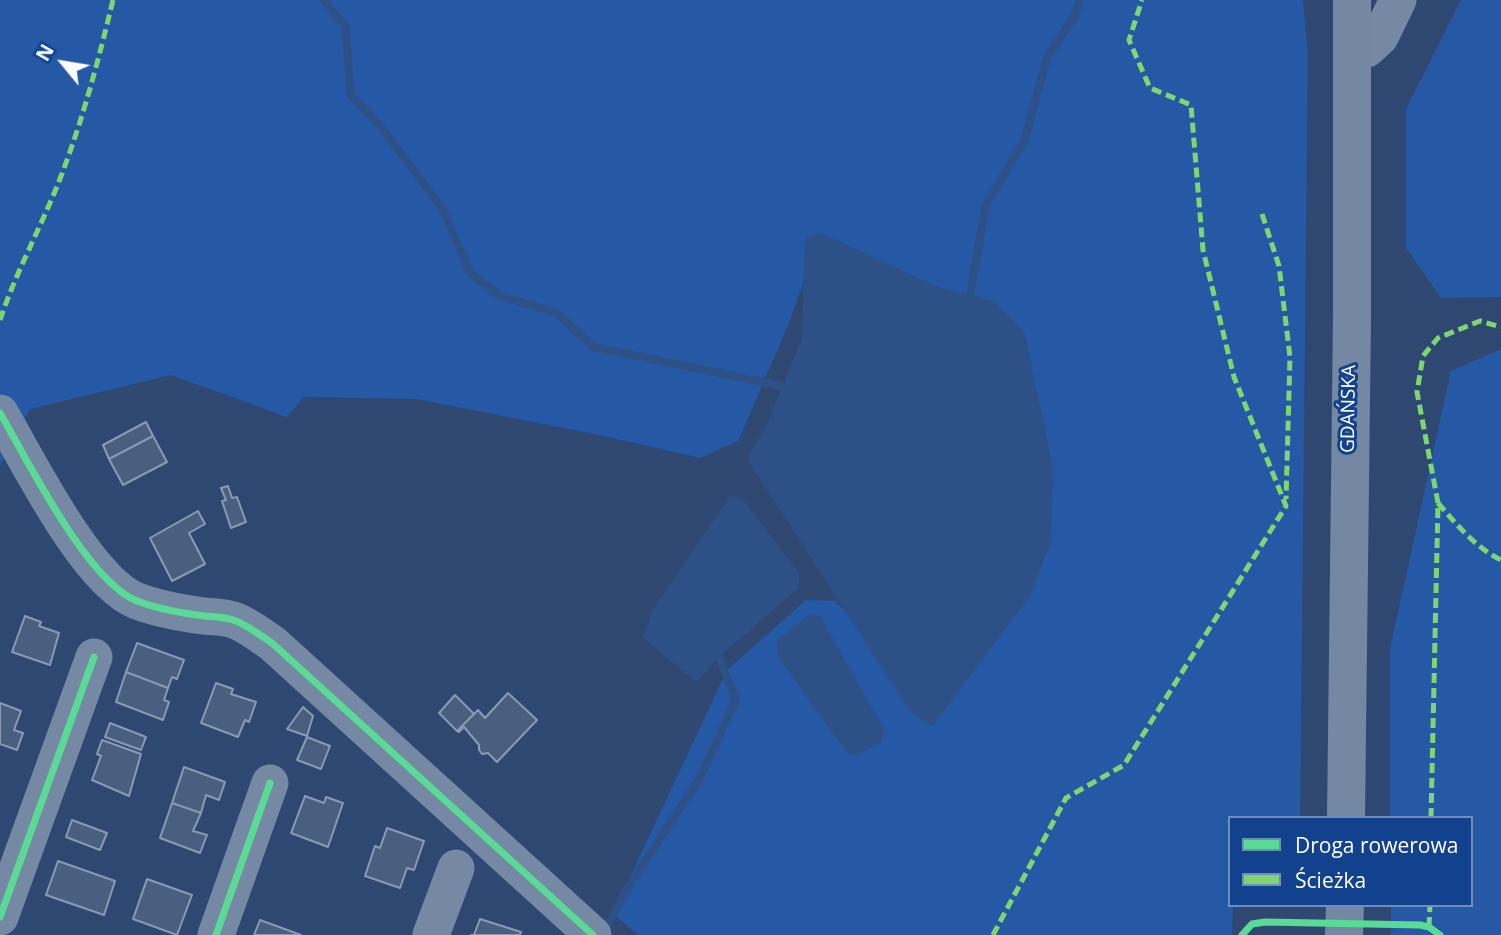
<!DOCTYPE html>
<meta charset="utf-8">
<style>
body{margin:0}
#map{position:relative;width:1501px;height:935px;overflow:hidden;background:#2e4871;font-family:"Open Sans",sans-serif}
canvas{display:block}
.legend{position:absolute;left:1228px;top:816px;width:245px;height:91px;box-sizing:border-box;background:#12428d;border:2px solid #718ebb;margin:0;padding:9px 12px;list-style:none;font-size:21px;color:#fff}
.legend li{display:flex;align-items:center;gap:14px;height:35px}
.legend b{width:35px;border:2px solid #718ebb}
.north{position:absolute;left:28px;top:28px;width:70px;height:70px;-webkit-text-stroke:5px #12428d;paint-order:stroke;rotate:300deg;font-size:19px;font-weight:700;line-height:28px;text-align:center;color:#fff}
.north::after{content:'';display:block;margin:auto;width:24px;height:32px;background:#fff;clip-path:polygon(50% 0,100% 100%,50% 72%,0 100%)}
</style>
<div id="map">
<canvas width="1501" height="935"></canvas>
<ul class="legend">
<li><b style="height:9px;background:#5adb95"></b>Droga rowerowa</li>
<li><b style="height:9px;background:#7fd670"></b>Ścieżka</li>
</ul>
<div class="north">N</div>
</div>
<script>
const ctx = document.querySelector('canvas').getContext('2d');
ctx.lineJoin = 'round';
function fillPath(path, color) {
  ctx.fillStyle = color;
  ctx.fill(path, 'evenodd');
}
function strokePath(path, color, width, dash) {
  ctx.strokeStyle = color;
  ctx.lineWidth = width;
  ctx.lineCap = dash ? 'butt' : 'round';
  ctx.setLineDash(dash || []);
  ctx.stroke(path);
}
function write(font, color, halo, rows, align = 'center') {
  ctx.font = font + ' "Open Sans",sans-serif';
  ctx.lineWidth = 6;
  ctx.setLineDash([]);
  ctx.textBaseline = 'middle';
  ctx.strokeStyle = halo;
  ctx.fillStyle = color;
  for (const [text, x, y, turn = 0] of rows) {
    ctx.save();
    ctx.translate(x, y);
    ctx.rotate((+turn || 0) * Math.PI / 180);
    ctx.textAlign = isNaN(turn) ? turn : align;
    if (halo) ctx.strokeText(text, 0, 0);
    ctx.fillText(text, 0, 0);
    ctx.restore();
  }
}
fillPath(new Path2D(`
 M0,0H1303L1308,54L1300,818H1230V905H1249L1233,906L1232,935H638L613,913L727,670L806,600L836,601L928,709L809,268L787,328L738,441L700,458L604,436L417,399L304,397L287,417L171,375L30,409L0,466Z
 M1461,0H1501V297L1441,298L1406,248V109Z
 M1501,349V935H1391V905H1471V818H1390V648L1451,371Z`), '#2558a5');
fillPath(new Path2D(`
 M822,233L935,286L994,301L1024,331L1053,468L1051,541L1030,596L933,726L911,713L747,459L768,422L802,338L805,238Z
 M730,496L742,498L799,573V588L719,657L696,682L643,638L652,611Z
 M809,615L821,617L884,729L881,742L858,755L848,754L778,657L777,640Z`), '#2d5087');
strokePath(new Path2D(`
 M324,0L345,26L351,95L381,127L442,208L470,273L500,296L557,313L593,347L783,386
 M970,295L986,204L1025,139L1047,58L1075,15L1080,0
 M603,934L627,889L699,779L736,700L719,657`), '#2d5087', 8);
const building = new Path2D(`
 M146,422L153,436L109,459L103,445Z
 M153,436L167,462L123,485L109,459Z
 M228,486L232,498L237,497L246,522L231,528L222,501L226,500L221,488Z
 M198,511L205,524L189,533L205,564L172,581L150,538Z
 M25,616L41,622L39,626L59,633L50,665L12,652Z
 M137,643L184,660L177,679L172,677L168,688L126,672Z
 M126,672L168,688L164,700L169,702L163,720L116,702Z
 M216,683L233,689L231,694L256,702L249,722L245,720L238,737L201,723Z
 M508,693L537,720L497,762L488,753L482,754L479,750V745L464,727L459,732L457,731L478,710L485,718Z
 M455,695L474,714L457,731L439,713Z
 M0,703L21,711L14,730L23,733L17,750L0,744Z
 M303,707L313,716L307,736L287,729Z
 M110,723L146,737L141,750L105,737Z
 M307,737L330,746L321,769L297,760Z
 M102,740L141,754L129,796L92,780L101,756L97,754Z
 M184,767L225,782L219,800L206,795L201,813L172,803Z
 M305,796L324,803L326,797L343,803L328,847L291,833Z
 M172,803L201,813L193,831L207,835L200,853L160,838Z
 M72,820L107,833L100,850L66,837Z
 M387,828L424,841L414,870L407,868L400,888L365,876L375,846L380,848Z
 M58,861L115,881L104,915L46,895Z
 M147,879L192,895L177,935L133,919Z
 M480,919L521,932L520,935H471H474Z
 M260,920L301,935H254Z`);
fillPath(building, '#495f80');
strokePath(building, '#8a9ab3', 2);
strokePath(new Path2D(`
 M1353,49H1367L1380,37L1398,0
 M0,413C28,461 87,581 137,601C158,609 181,613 204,616C214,617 227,617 236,621C249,626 261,636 272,643L593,935
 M0,917L94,657
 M216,935L270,783
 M431,935L456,868`), '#7589a5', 37);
strokePath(new Path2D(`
 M1346,818L1352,315V0
 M1344,935L1345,905`), '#7588a3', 38);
strokePath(new Path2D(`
 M1262,214L1279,266L1290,357L1286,499
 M0,320C17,269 44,222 63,171C84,115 99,58 113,0
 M1438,503C1457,525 1475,547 1501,560
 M1431,818L1438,503L1417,392L1423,356L1438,338L1480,321L1501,327
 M1429,927L1430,905
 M993,935L1066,798L1124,765L1286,506L1234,377L1203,250L1191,105L1150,88L1129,40L1142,0`), '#7fd670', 5, [10, 5]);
strokePath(new Path2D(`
 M0,413C28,461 87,581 137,601C158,609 181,613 204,616C214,617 227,617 236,621C249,626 261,636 272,643L593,935
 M0,917L94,657
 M216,935L270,783
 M1242,935L1252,924L1265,922L1420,925L1429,927L1440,935`), '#5adb95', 7);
write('19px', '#fff', '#12428d', [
 ["GDAŃSKA",1349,409,-89]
]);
</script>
